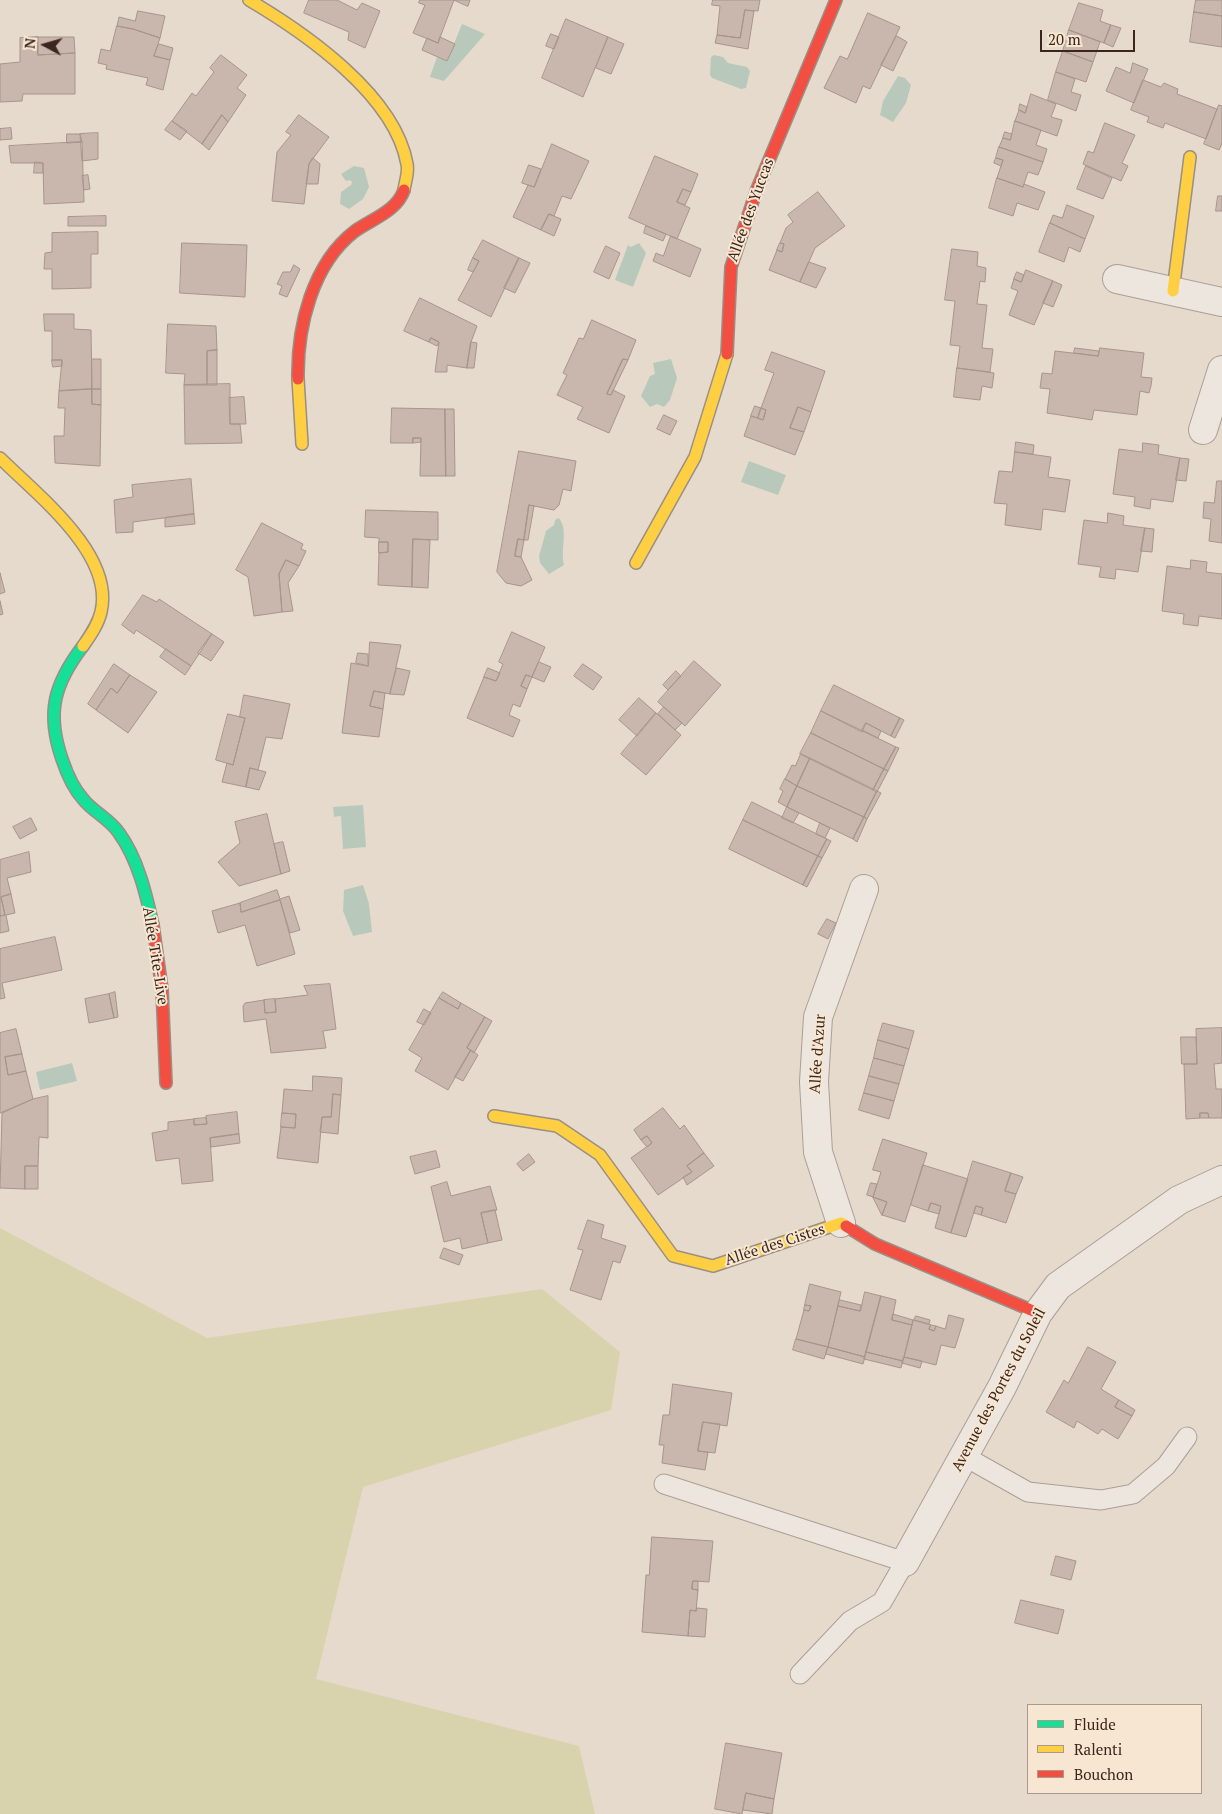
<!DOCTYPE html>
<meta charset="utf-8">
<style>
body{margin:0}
#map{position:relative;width:1222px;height:1814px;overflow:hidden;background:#e6dacc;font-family:"PT Serif",serif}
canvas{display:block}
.legend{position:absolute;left:1027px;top:1704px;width:175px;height:90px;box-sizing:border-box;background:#f7e6d1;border:1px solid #ab9989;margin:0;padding:6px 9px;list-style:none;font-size:15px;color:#3a261d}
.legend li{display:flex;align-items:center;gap:10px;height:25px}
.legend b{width:25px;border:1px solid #ab9989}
.north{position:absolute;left:20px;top:20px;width:50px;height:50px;-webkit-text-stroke:4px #f7e6d1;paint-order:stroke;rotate:276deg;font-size:14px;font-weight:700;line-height:20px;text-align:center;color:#3a261d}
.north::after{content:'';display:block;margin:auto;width:18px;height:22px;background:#3a261d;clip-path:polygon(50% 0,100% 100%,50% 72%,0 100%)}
.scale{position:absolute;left:1040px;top:30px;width:95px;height:22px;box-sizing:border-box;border:2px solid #3a261d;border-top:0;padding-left:6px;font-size:15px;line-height:18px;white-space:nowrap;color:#3a261d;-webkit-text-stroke:4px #f7e6d1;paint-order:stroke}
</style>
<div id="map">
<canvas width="1222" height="1814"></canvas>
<ul class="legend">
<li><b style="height:6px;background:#16e098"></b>Fluide</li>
<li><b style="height:6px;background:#ffcf43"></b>Ralenti</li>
<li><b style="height:6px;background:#f24e42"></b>Bouchon</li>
</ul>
<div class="north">N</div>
<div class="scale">20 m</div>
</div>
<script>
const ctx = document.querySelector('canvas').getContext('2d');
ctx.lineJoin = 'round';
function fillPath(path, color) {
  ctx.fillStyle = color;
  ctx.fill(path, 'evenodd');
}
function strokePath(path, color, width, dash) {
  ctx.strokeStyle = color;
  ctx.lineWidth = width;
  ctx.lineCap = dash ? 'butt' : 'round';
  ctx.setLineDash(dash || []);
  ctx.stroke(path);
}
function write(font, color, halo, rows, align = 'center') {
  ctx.font = font + ' "PT Serif",serif';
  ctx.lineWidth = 4;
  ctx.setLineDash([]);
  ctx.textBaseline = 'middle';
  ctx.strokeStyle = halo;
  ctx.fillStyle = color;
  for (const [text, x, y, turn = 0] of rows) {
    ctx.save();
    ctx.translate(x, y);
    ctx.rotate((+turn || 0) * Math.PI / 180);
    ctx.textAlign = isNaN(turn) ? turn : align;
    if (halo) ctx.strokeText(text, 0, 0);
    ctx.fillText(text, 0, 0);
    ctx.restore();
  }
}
fillPath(new Path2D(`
 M0,1228L207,1338L542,1289L620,1352L611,1410L363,1487L316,1679L579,1746L595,1814H0Z`), '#d9d3ad');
fillPath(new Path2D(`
 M462,24L485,34L444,81L430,77L437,57L447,61Z
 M714,55L723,57L728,63L747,67L750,71L746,88L741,89L712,78L710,75L711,57Z
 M898,76L905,78L911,85L906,103L893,122L880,115L883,101Z
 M354,166L364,168L369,187L363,199L349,209L340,204L341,192L351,185L352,182L350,180L346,181L341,174Z
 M639,243L646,253L633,287L615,280L628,245L631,247Z
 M671,359L677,378L670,400L664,407L657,404L650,407L641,396L650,376L655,374L653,363Z
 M749,461L786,475L778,495L741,482Z
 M559,518C569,532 560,547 564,565L549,574L540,563L539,556L546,531L554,525L555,520Z
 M363,805L366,847L343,849L341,816L334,817L333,807Z
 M363,885L369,904L372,932L353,936L343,911L344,890Z
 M72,1063L77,1081L40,1090L36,1072Z`), '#b8c9bc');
const building = new Path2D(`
 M309,0H337L357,10L362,3L380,11L365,48L348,40L349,32L304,13Z
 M420,0H454L438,43L413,33L425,5L419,3Z
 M454,0H470L468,6Z
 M713,0H760L758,11L745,10L740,38L717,35L720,6L712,5Z
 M1196,0H1222V16L1194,12Z
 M1079,3L1103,10L1100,21L1111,25L1104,43L1069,30Z
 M745,10L754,11L748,49L715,43L717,35L740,38Z
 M138,11L165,16L160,38L133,29L117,26L119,17L135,21Z
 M1194,12L1222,16V47L1190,42Z
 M868,13L900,27L870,89L863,86L856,103L824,88L840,56L847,59Z
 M566,19L608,37L583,97L542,78Z
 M1111,25L1121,28L1113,47L1104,43Z
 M117,26L133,29L160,38L154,56L170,60L163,90L146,85L148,78L106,69L107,65L98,63L101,49L110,51Z
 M1069,30L1100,42L1093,62L1063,51Z
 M551,34L559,37L554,49L546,46Z
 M897,36L907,42L893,71L881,65Z
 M38,37H74L75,53L38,55Z
 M38,37V55L75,53V94H23L22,101L0,102V64L20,62V38Z
 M440,37L455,44L447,61L422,50L427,38L438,43Z
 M608,37L624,44L611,74L596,68Z
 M159,44L173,48L170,60L154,56Z
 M1063,51L1093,62L1086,82L1056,72Z
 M221,55L247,75L237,88L246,95L228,122L222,115L202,144L172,121L192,93L196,96L214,72L210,68Z
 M1133,63L1148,69L1134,103L1106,91L1116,67L1130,73Z
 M1056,72L1075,79L1071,92L1081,95L1076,111L1048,100Z
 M1143,80L1161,87L1164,83L1178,89L1177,94L1217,109L1206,139L1165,123L1163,128L1147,122L1149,117L1131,110Z
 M1031,94L1056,104L1051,117L1062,120L1057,136L1015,121L1019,110L1025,113Z
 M1020,104L1027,107L1025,113L1019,110Z
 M1219,105L1222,106V143L1219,150L1204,144Z
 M222,115L228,122L209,150L202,144Z
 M299,115L329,137L309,164L304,204L272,201L277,152L291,135L286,132Z
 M172,121L187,131L180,140L165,130Z
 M1015,121L1041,130L1036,145L1047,149L1043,162L999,147L1003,138L1010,140Z
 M1105,123L1135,135L1122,163L1128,166L1121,181L1083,164L1088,151L1093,153Z
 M11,128L12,139L0,140V129Z
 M1005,132L1012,134L1010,140L1003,138Z
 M98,133V159L82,161L80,134Z
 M67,134H80L82,142L67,143Z
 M82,142L84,202L44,204L43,163H11L9,146Z
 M552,144L589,161L571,199L562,196L554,216L549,214L541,230L513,217L528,185L534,187Z
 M999,147L1043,162L1038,175L1028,172L1023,187L997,178L1003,160L996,158Z
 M655,156L698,174L691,192L683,189L677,202L690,208L677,239L629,218Z
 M313,158L320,164L318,184H306L309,164Z
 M996,158L1003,160L1001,166L994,163Z
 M35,162L43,163V173H34Z
 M529,165L541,169L534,187L522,183Z
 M1086,166L1112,178L1103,199L1077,189Z
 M88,175L90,189L84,190L82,176Z
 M997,178L1023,187L1024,184L1045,192L1038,210L1017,203L1013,216L989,208Z
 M683,189L691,192L685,205L677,202Z
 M818,192L845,226L815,248L800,282L769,270L777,250L782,252L784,244L780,243L786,228L793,222L788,215Z
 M1218,196H1222V211H1216Z
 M1067,205L1094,216L1085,239L1050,223L1053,215L1062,218Z
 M549,214L561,219L554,236L541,230Z
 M106,216V226H68V217Z
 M1050,223L1085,239L1080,252L1069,247L1064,262L1039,252Z
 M646,226L666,234L663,241L644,233Z
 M98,232V254H91V288L52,289V269H44L45,253L52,252V233Z
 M671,236L701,249L690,277L653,261L656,253L663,256Z
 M483,240L519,258L491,317L458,300L479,261L473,258Z
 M182,243L247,245L245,297L180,293Z
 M780,243L784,244L782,252L777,250Z
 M606,246L620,253L609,279L594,272Z
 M952,249L978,252L977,266L986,268L985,282L980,281L977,304L987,305L982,348L993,349L990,372L957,368L960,346L950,345L955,301L945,300Z
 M473,258L479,261L473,272L468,270Z
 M519,258L530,263L515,293L504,288Z
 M809,262L826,268L816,288L800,282Z
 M294,265L300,269L287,297L279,294L282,286L277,284L283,272H290Z
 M1026,270L1053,281L1034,325L1009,315L1018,291L1011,288L1014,279L1021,282Z
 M1017,272L1024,275L1021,282L1014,279Z
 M1053,281L1062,285L1053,307L1043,303Z
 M420,298L477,326L471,342L467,368L447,365V372H435L439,342L431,338L429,342L404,331Z
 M44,314H74V329L91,330L92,389L59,391L62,360H52V331H45Z
 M592,320L636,340L628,360L623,359L607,394L611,395L613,390L625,396L609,433L577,419L583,407L557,395L567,375L563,373L579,338L583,339Z
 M168,324L216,326L217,350L207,351V385H184L185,374L166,373Z
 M431,338L439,342L437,346L429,342Z
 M471,342L477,343L474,368H467Z
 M1075,348L1099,351L1098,356L1074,353Z
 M1100,348L1144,353L1141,377L1152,378L1151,386L1149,393L1140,391L1137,415L1094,410L1092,420L1047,413L1050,389L1040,388L1041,381L1042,373L1052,374L1055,351L1098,356Z
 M217,350V385H207V351Z
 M772,352L825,371L811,412L798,407L790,428L804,432L795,455L744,436L751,416L763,420L766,410L761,408L774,373L765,370Z
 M92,359H101V389H92Z
 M623,359L628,360L611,395L607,394Z
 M52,360H62V366L53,367Z
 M957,368L994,373L992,388L982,386L980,400L954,397Z
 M230,384V424H240L242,443L185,444L184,385Z
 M92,389V404L101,405L100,466L55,463L54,436H64L65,408H58L59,391Z
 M92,389H101V405L92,404Z
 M244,397L246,424H230L229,398Z
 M755,406L761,408L758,418L751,416Z
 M798,407L811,412L804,432L790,428Z
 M392,408L445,409L446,476H420L421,438H413V443H391Z
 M761,408L766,410L763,420L758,418Z
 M445,409H454L455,476H446Z
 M664,415L677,421L670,435L657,429Z
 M413,438H421V442L413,443Z
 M1016,442L1034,445L1033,454L1015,452Z
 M1143,443L1159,445L1158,454L1180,458L1173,502L1151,499L1150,509L1134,506L1135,497L1113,494L1119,449L1142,452Z
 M519,451L576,461L571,491L563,489L559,505L554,510L529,505L524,540L518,539L515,556L521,557L532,580L521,586L506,583L497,572Z
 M1015,452L1051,457L1048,477L1070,480L1065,512L1043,509L1041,530L1005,525L1007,504L994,503L999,471L1012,472Z
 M1180,458L1189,459L1186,481L1176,480Z
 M191,479L194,514L133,522V532L116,533L114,500L133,497L132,485Z
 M1217,481H1222V543L1209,541L1211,519L1203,518L1204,502L1214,503Z
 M529,505L534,506L528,540H524Z
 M366,510L438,512V540L413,539L412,587L378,585L379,553L388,552V542H379V538L365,537Z
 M1108,513L1124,516L1123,525L1145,528L1138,572L1116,569L1115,579L1099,577L1101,567L1078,564L1084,520L1107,523Z
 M194,514L195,524L165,527V518Z
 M262,523L303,544L301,549L306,551L299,566L286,560L279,574L282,612L254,616L248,577L236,570Z
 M1145,528L1154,529L1152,552L1141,551Z
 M413,539L430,540L428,588L412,587Z
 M518,539L524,540L521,557L515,556Z
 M379,542H388V552L379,553Z
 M286,560L299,566L288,583L293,611L282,612L279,574Z
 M1191,560L1207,562L1206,572L1222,574V619L1199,616L1198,626L1183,624L1184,614L1162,611L1167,566L1190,569Z
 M0,573L5,592L0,594Z
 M143,595L157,602L159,599L212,634L191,666L136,630L134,634L122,625Z
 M0,601L3,614L0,615Z
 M512,632L545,647L532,677L526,675L521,686L527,689L520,707L513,704L509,715L520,720L513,737L467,718L484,677L496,681L503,664L499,662Z
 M212,634L224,642L211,661L198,653Z
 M370,642L401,645L390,694L374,691L370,706L383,709L379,737L342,733L351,663L368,666Z
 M166,649L191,666L185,675L160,657Z
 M358,653L368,654V666L356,663Z
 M694,661L721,685L685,726L658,702Z
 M539,662L551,667L544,682L532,677Z
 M114,664L130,675L117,693L111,688L96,710L88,704Z
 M583,664L602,677L593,690L574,676Z
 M397,668L410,671L404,695L390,694Z
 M488,668L500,673L496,681L484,677Z
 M676,671L681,676L668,690L663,685Z
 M130,675L157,692L128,733L96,710L111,688L117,693Z
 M526,675L532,677L527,689L521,686Z
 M834,685L900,718L891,736L866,723L862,732L821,711Z
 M374,691L385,693L383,709L370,706Z
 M244,695L290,704L282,739L266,737L258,770L250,768L246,787L222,782L227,763L233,765L245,718L240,717Z
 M639,698L656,713L637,736L619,720Z
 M664,707L682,723L675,730L658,714Z
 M821,711L896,747L884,769L811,733Z
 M656,713L681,735L646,775L621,754Z
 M228,714L245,718L233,765L216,760Z
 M900,718L904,720L895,738L891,736Z
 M866,723L881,731L878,738L862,730Z
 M811,733L884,769L873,790L800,754Z
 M896,747L899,748L888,771L884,769Z
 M801,754L810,758L797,786L785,779L792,765L795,766Z
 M810,758L877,791L864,817L797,786Z
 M250,768L266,772L259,790L246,787Z
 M884,769L888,771L877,792L873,790Z
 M785,779L797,786L787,807L778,802L783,791L780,789Z
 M797,786L864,817L853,839L787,807Z
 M877,791L881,793L867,819L864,817Z
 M752,802L827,839L818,856L743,820Z
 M787,807L799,813L793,823L782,818Z
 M267,814L281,874L239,886L218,862L240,843L235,822Z
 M864,817L867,819L857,842L853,839Z
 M31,818L37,830L20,839L13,827Z
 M743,820L818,856L803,885L729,849Z
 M820,823L830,828L825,838L816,834Z
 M827,839L831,841L822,858L818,856Z
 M283,842L290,871L281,874L274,844Z
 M29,852L31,872L7,878L11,894L1,897L5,915L0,916V860Z
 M818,856L822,858L807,887L803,885Z
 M277,890L280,899L289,896L300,930L290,933L280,900L241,912L240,903Z
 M11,894L15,913L6,915L9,931L0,933V916L5,915L1,897Z
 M280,900L295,954L257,966L245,925L218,933L212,911L240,903L241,912Z
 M827,919L836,923L828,939L818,934Z
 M55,937L62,970L2,983L5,998L0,999V949Z
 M330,984L336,1029L323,1031L326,1048L271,1053L266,1019L244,1022L243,1006L245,1003L264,1000L265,1013L276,1012L275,999L308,995L304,986Z
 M115,992L118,1017L114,1018L109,994Z
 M443,992L461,1003L458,1009L439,998Z
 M109,994L114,1018L89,1023L85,999Z
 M439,998L458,1009L461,1003L485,1017L467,1048L471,1050L448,1090L415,1071L422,1058L409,1050Z
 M275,999L276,1012L265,1013L264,1000Z
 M424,1009L431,1013L424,1025L417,1022Z
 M485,1017L492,1021L474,1053L467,1048Z
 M883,1023L914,1031L909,1049L878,1040Z
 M1222,1028V1063L1214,1064L1216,1089H1222V1118H1209L1208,1113H1200V1118L1186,1119L1184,1064H1197L1196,1029Z
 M16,1029L22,1054L5,1057L8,1075L26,1071L33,1099L0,1113V1033Z
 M1181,1037H1196L1197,1064H1182Z
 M878,1040L909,1049L904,1066L874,1058Z
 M471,1050L478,1055L463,1081L455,1077Z
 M22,1054L26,1071L8,1075L5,1057Z
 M874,1058L904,1066L899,1084L869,1076Z
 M313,1076L342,1078L341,1095L333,1094L331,1117H322L318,1163L277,1158L281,1127L295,1128L296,1114L282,1113L284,1089L312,1091Z
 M869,1076L899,1084L894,1101L864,1093Z
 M864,1093L894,1101L889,1119L859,1110Z
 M333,1094L341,1095L338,1134L320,1132L322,1117H331Z
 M48,1096V1138L39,1137L38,1166H25V1189L0,1188L2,1113L33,1099Z
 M663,1108L680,1129L684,1125L704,1153L687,1166L692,1172L658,1195L631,1158L652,1143L647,1136L641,1140L634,1130Z
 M237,1112L239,1134L210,1138L213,1181L182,1184L179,1158L156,1161L152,1133L168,1130V1122L194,1119V1125L207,1124L206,1116Z
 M282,1113L296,1114L295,1128L281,1127Z
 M1200,1113H1208L1209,1118H1200Z
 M206,1118L207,1124L194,1125V1119Z
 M239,1134L240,1143L211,1147L210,1138Z
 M647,1136L652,1143L647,1147L641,1140Z
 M883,1139L927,1153L905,1222L882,1215L887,1202L873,1197L881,1172L873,1170Z
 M436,1151L440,1167L415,1174L410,1157Z
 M704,1153L714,1166L687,1185L683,1177L692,1172L687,1166Z
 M529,1154L535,1162L523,1171L517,1164Z
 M973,1161L1011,1173L1005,1191L1016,1194L1006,1223L981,1215L983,1208L976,1206L966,1237L951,1233Z
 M923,1165L968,1179L951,1233L935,1228L941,1206L931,1203L928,1211L911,1205Z
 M25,1166H38V1189H25Z
 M1011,1173L1023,1177L1016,1194L1005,1191Z
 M447,1182L451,1196L490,1186L497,1210L481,1213L488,1243L462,1249L460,1238L444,1242L431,1187Z
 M871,1183L877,1184L873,1197L867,1195Z
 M873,1197L887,1202L882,1215Z
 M931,1203L941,1206L939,1214L928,1211Z
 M976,1206L983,1208L981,1215L974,1213Z
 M495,1210L502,1240L488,1243L481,1213Z
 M588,1220L604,1225L601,1238L626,1246L620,1263L613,1261L601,1300L570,1290L583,1250L578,1249Z
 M444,1248L463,1255L459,1265L440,1258Z
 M810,1284L841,1292L828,1347L796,1339L804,1310L809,1311L811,1306L805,1305Z
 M865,1292L881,1296L865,1357L828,1347L838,1306L860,1311Z
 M881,1296L896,1300L892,1320L912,1325L903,1361L866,1352Z
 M840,1300L861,1305L860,1311L838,1306Z
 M805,1305L811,1306L809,1311L804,1310Z
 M893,1314L913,1320L912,1325L892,1320Z
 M949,1315L964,1319L955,1348L941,1345L936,1365L904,1357L913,1320L931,1325L929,1329L934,1331L936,1326L945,1329Z
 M916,1316L930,1320L929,1324L914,1320Z
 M931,1325L936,1326L934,1331L929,1329Z
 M796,1339L828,1347L824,1359L793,1350Z
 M828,1347L865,1357L863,1364L826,1354Z
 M1088,1347L1116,1362L1101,1389L1119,1400L1115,1407L1132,1416L1118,1439L1102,1429L1098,1434L1077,1421L1074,1428L1046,1412L1064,1380L1068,1383Z
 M866,1352L903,1361L901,1368L864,1359Z
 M904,1357L922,1361L920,1368L902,1363Z
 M673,1384L732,1393L727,1426L703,1422L698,1451L708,1452L705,1470L662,1463L664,1445H659L663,1415H669Z
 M1119,1400L1135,1410L1132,1416L1115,1407Z
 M703,1422L720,1424L715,1453L698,1451Z
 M652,1537L713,1541L709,1582L693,1581L692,1589L698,1590L696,1611L690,1610L688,1636L642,1632L646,1575H649Z
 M1056,1556L1076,1561L1071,1580L1051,1575Z
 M693,1581H698V1590L692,1589Z
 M1021,1600L1064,1610L1058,1634L1015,1623Z
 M697,1608L707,1609L705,1637L688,1636L690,1610L696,1611Z
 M726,1743L782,1753L774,1799L746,1793L742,1814L715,1809Z
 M746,1793L774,1799L772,1814L743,1810Z`);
fillPath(building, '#c9b7ad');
strokePath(building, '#a6958b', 1);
const lane = new Path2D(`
 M964,1456L1028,1492L1101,1500L1133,1494L1166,1466L1187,1437
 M664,1484L905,1562L882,1602L850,1621L800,1674`);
const street = new Path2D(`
 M1117,279L1222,302
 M1203,430L1222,370
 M841,1223L818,1152L814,1082L818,1017L864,889
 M905,1562L1002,1387L1038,1313L1058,1286L1179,1200L1222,1180`);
const fast = new Path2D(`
 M83,646C54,684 46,713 62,759C67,774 73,788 83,799C93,812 110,819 119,833C138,859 146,894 153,925`);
const slow = new Path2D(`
 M249,0C305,33 395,95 407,164C409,172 405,182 404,190
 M1173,291L1190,157
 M298,379L302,444
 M0,458C36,494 115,554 101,612C98,625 90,636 83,646
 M636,563L695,457L727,354
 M494,1116L557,1126L600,1155L673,1256L713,1266L841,1223L846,1226`);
const jam = new Path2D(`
 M727,354L731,267L757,189L836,0
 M298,379C297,327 312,264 355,231C372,219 397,211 404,190
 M153,925L162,989L166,1083
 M846,1226L875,1244L1038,1313`);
strokePath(lane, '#ab9f96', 21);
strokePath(street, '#ab9f96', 30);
strokePath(fast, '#9a8f85', 14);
strokePath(slow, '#9a8f85', 14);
strokePath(jam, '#9a8f85', 14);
strokePath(lane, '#ede6de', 19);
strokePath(street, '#ede6de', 28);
strokePath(fast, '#16e098', 11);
strokePath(slow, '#ffcf43', 11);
strokePath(jam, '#f24e42', 11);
write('15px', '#3a261d', '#f7e6d1', [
 ["Allée des Yuccas",751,210,-70],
 ["Allée Tite-Live",155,956,81],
 ["Allée d'Azur",818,1054,-86],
 ["Allée des Cistes",775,1245,-18],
 ["Avenue des Portes du Soleil",999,1390,-62]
]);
</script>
